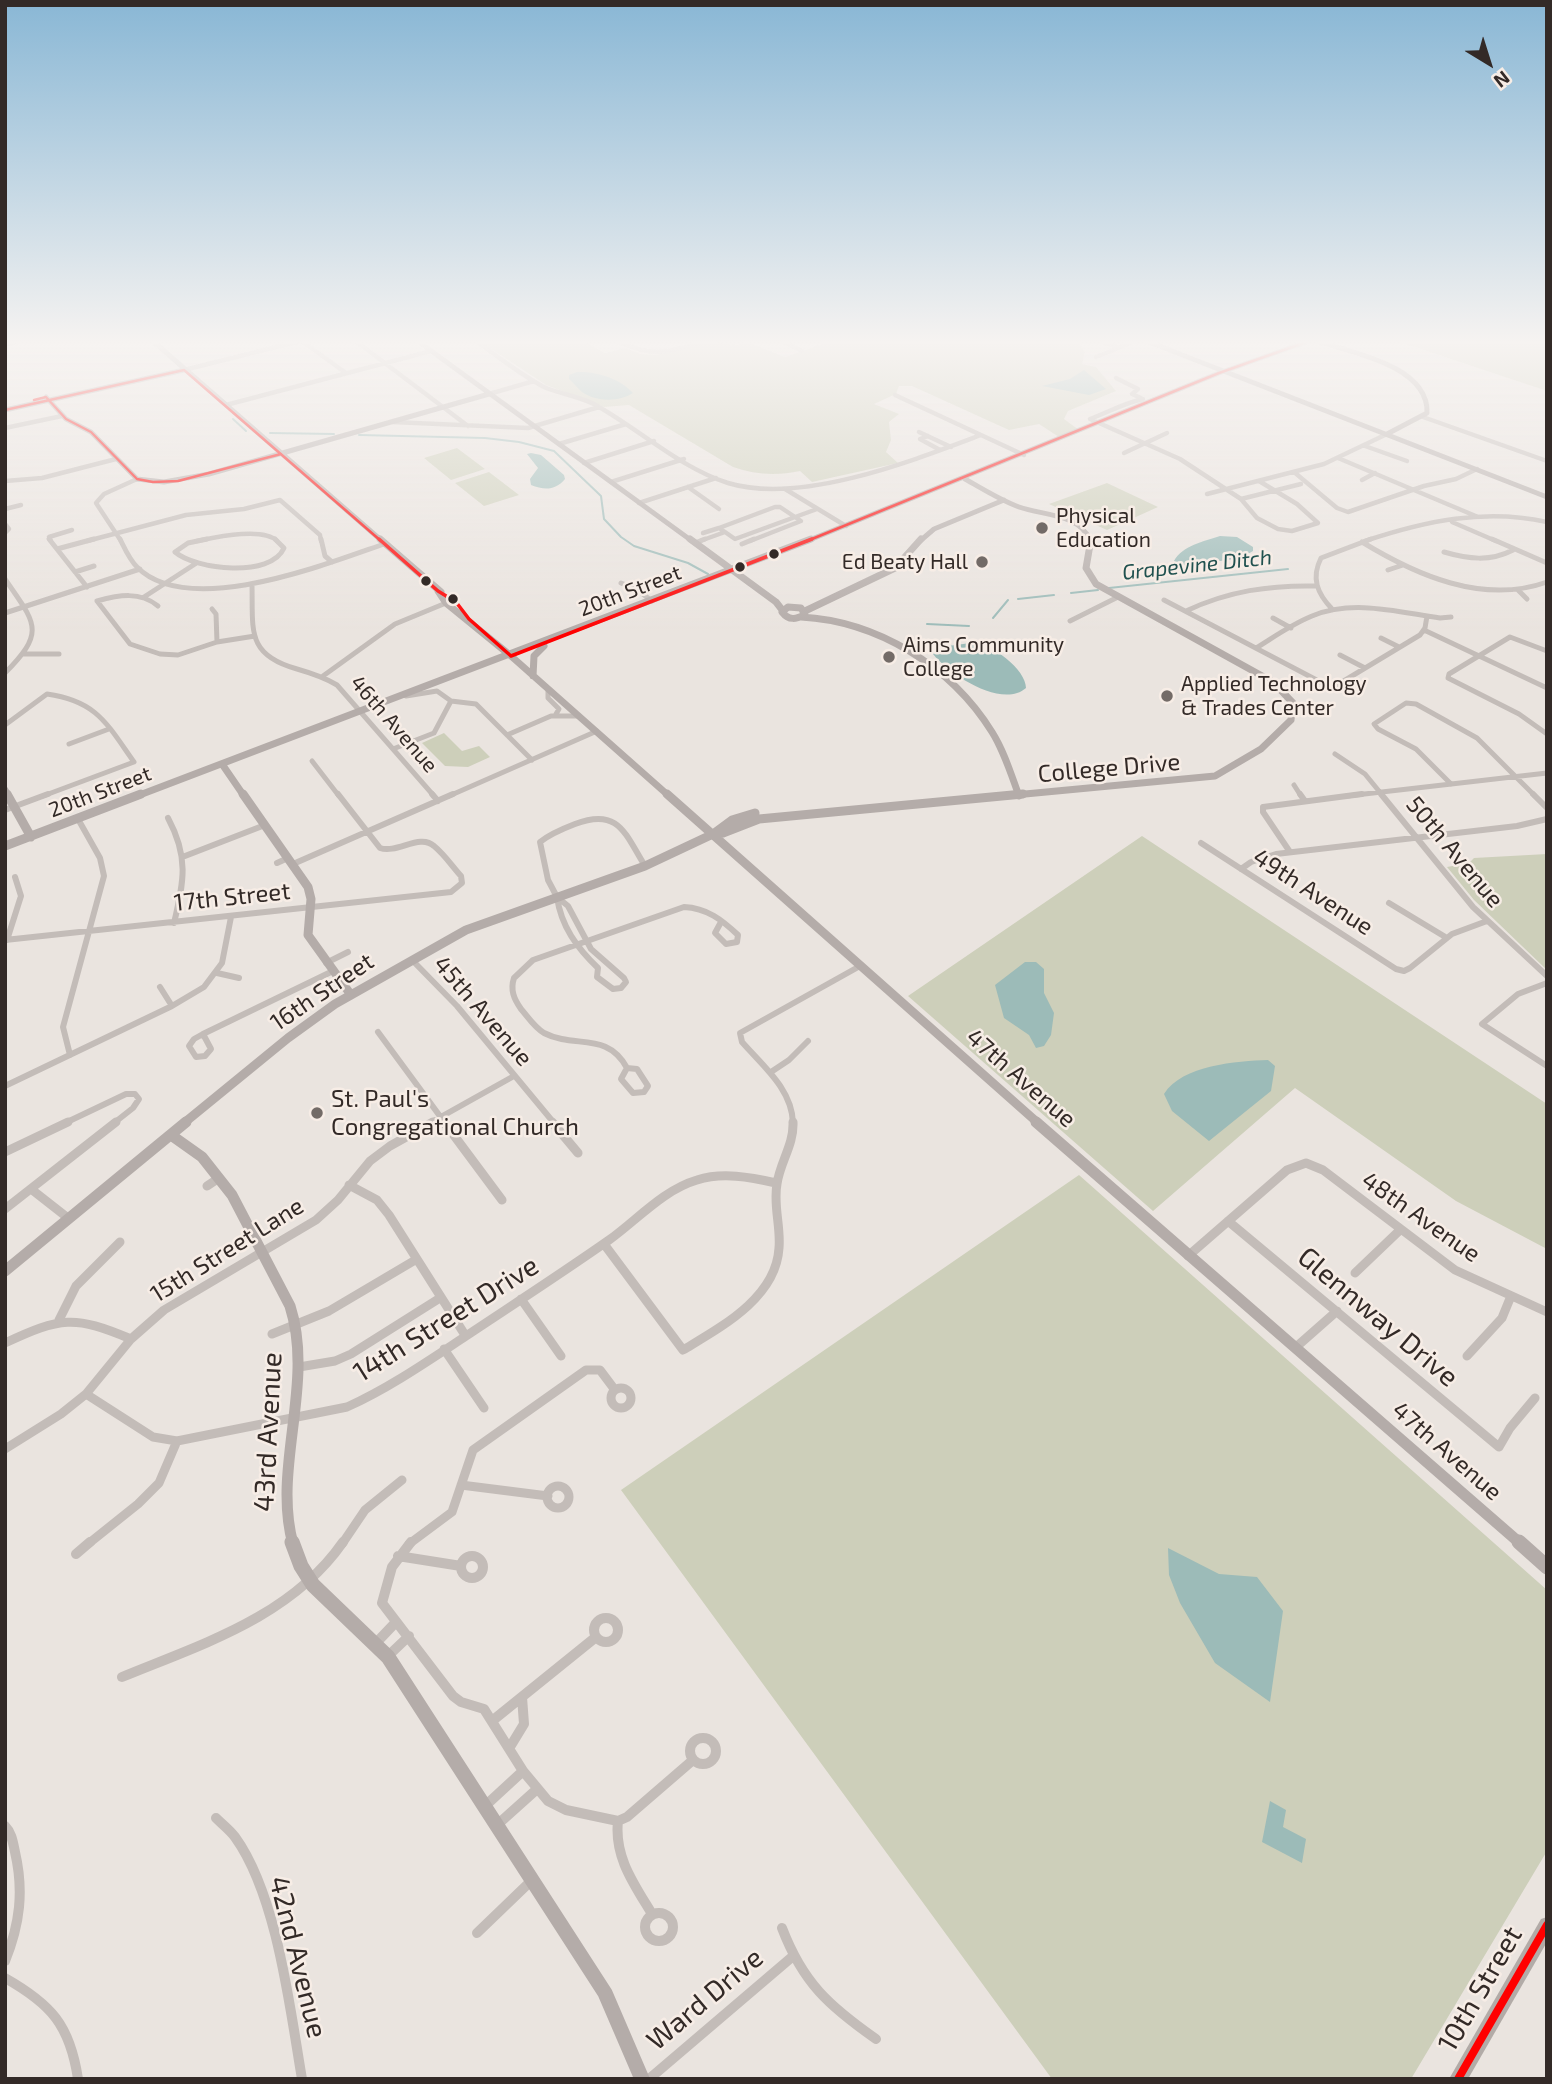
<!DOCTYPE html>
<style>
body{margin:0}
#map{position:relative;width:1552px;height:2084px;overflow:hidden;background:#eae4df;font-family:"Exo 2",sans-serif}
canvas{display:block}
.frame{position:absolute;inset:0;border:7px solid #332a27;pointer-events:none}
.north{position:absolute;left:1454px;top:28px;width:70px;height:70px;-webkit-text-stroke:5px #f7ede6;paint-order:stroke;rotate:142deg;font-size:19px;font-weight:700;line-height:28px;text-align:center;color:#332a27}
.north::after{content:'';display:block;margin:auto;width:24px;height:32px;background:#332a27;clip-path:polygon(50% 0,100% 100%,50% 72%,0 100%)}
</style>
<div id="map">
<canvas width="1552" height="2084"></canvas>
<div class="frame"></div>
<div class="north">N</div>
</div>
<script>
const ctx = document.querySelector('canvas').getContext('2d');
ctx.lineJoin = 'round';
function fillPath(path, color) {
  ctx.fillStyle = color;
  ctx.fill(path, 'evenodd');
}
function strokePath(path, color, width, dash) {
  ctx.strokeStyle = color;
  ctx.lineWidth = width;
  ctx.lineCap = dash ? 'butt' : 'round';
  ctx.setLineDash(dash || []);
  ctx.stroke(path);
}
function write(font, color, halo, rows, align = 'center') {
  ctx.font = font + ' "Exo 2",sans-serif';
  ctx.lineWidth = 5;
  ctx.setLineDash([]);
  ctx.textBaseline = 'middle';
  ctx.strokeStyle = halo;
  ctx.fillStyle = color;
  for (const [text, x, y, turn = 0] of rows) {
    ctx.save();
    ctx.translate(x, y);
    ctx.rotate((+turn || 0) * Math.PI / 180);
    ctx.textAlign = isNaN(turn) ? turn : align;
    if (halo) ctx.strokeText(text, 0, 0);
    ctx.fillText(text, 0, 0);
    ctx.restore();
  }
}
fillPath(new Path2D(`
 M481,342H585L605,353L626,348L640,354L656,355L708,342L737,345L747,342L785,357L823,344L819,342H1078L1085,352L1082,364L1096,367L1116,391L1068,411L1064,419L1079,430L1059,437L1039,424L1009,430L912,386H899L896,394L874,404L899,414L889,422L891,440L886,452L898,463L812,482L800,471C777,476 755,475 733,467L629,405L604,407L546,385Z
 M1400,342H1547V391Z
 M457,448L485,469L451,480L424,458Z
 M489,472L519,495L484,506L455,483Z
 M1107,483L1158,507L1107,530L1049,504Z
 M444,733L462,751L479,746L490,757L468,767L445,766L422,743Z
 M1142,836L1547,1104V1249L1456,1201L1295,1088L1153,1211L908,996Z
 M1547,854V970L1474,900L1447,867L1469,863L1474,858Z
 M1079,1175L1547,1590V1851L1411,2079H1052L621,1490Z`), '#cdcfba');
fillPath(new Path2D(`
 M1084,370L1106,389L1089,395L1042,386L1070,379Z
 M577,372C596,371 621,379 633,393C619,402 596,402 582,392C577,388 574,383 569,379V375Z
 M531,453L541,455L564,475L565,479C555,491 544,490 531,485L530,479L538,468L527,454Z
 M1220,536L1237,537L1253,547V551L1241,558L1186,566L1177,565L1174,561C1182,546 1204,541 1220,536Z
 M971,643C990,642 1026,669 1026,688C1002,709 950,675 933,654L940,647Z
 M1025,962H1036L1044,969V993L1054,1013L1051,1035L1044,1046L1036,1048L1029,1035L1004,1018L995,985Z
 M1268,1060L1275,1066L1271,1091L1209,1141L1172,1111L1164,1094C1182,1065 1237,1061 1268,1060Z
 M1168,1548L1219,1574L1257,1577L1283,1611L1270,1702L1215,1663L1180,1603L1169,1575Z
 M1270,1801L1286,1810L1283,1827L1306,1839L1302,1863L1262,1842Z`), '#9cbbb8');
strokePath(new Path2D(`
 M233,419L246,431
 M270,433L334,434
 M359,435L485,438L519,442L554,451L601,496L604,519L621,537L634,546L688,563L708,574
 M1109,588L1288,569
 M1071,593L1098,590
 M1018,599L1054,595
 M993,618L1008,600
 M927,624L969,626`), '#9cbbb8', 2);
strokePath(new Path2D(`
 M303,342L346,373
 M357,342L468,426
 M478,342C499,358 521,375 544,387C562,395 582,396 599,407C641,431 681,468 728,483C800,505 912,461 981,435
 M620,342C653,358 670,352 703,342
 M784,342L802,351
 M1103,342L1117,347
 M1096,357L1133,342
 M184,370L296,342
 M1116,378L1138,389L1132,394L1141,398
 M489,394L534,381
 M895,395L1024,455
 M1143,399C1124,403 1109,412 1090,419L1180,459L1241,499L1257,518L1278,529L1292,531L1318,523L1297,504L1259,481
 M226,405L431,351
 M1423,417L1547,461
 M393,422L528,428L599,407
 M5,428L62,416
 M919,432L951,447
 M928,436L920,439L940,450
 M559,444L626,424
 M1365,446L1407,461
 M1124,453L1167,433
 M1338,458L1478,517
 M584,463L654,441
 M1294,472L1337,508L1348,512L1424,486L1456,479L1477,469
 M1362,480L1375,473
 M5,481L42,478L116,459
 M611,482L684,459
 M688,487L719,509
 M785,489L846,526
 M1207,494L1324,464L1387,434
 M1241,499L1301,484
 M639,503L716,478
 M5,509L21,505
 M1452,522L1496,541
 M5,524L9,529L5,533
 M725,532L735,539L817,509
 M703,533L719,528
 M51,541L49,537L72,530
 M87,541L186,515L244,509L280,500L320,535L321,541
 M121,541L96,503L104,494L137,479
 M197,541C217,537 263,527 277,541
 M700,541L725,532L719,528L775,507H780L801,521L750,541
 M1365,541C1425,521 1485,508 1547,522`), '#c3bcb8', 4.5);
strokePath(new Path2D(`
 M49,539L87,587
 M120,539C125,549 129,559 137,567C188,619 326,564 384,544
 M207,539L188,543L175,552C196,570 271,578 284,548L275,539
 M321,539L325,556L332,562
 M1492,539L1547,563
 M1362,542C1416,575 1483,605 1547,582
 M695,543L705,539
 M742,544L754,539
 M57,549L94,539
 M1444,552C1468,559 1490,562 1513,550
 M1388,570L1403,565
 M75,572L94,566
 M5,579C35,623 47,631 5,673
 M621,583L636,589L652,601
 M252,585C253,630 246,655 297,669C311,673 324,677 337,685L434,796
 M1518,590L1527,599
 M144,597L195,564
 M1164,600L1332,688L1420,635L1425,628L1427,616
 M158,606C140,591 119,595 97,601L130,644L160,654L178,655L217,642L255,636
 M212,609L216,614L217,642
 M1332,609C1317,593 1311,578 1321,558L1371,539
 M1186,611C1228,591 1270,585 1316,586
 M5,613L140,569
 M1273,618L1291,628
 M1070,621L1118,597
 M1424,630L1547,688
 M1381,638L1399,647
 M1256,648C1274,637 1292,624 1312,616C1353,599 1398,612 1440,618L1451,617
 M1547,651L1510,637L1449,674L1448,678L1519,714L1547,734
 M24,654H59
 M1340,655L1365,668
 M323,676L395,624L446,603
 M548,689V698L559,709L556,714
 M406,696L437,691L451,701L476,704L532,760
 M5,725L47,694C97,701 107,724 134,762L43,796
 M507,735L551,716H579
 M69,744L109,729
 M393,749L434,733L451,701
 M1335,754L1365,774L1383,796
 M312,761L339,796
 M1451,784L1416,749L1378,729L1374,724L1406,703L1416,704L1477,738L1535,796
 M1294,785L1301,796
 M449,796L597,731
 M1347,796L1547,773`), '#c3bcb8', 5);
strokePath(new Path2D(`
 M432,794L438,801
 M1300,794L1305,801
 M1381,794L1473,907L1547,976
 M1533,794L1547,808
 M5,810L48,794
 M168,818C189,857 184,881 174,923
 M1201,843L1396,969L1404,971L1410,968L1452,934L1487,921
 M1290,852L1263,812V807L1362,794
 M185,856L265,825
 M277,863L288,858
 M293,864L453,794
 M1241,869L1251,862L1276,854L1517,826L1547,819
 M557,897L568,906L591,949L624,978L626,982L621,988L613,989L597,977L598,968C577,948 561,926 557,897Z
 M557,897L548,880L540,842C550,834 562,829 575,824C619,807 625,834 645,866
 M1389,903L1447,938
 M5,940L451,892L462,883L461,876C452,866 444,854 434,846C420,833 397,854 380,848L338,794
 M7,940L21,896L15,877
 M412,960L457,1006L554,1123
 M326,963L348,952
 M217,973L239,978
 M1547,983L1518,994L1482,1024L1547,1066
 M160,987L172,1006
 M378,1032L445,1123
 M203,1034L211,1049L205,1056L196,1057L189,1046L194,1039Z
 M203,1034L333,971
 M70,1055L63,1027L104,876L100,858L78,819
 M627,1068L637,1069L648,1086L644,1092L633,1093L621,1079Z
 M627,1068C607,1031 575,1049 544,1033C534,1027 528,1017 521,1009C514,999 510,990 514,978L533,960L684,907C707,908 722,920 738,935L737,942L726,944L715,933L721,922
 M771,1072L789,1060L808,1041
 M5,1086L172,1006L204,987L222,963L231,917
 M65,1123L126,1094H135L139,1099L133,1108L114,1123
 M430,1123L514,1076
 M793,1123C792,1089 763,1066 742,1042L740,1033L860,966`), '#c3bcb8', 6);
strokePath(new Path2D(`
 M444,1122L502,1200
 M552,1122L578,1153
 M5,1152L68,1122
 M349,1185L377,1200L389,1215L465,1335
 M207,1186L219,1178
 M31,1189L68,1218
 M5,1209L116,1122
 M1228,1221L1499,1447L1510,1428L1535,1398
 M604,1244L683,1350C721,1327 776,1298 779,1248C781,1227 773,1205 777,1184C780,1162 794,1145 793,1122
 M1188,1256L1287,1170L1306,1163L1323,1170L1455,1270L1547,1312
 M1355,1273L1400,1230
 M521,1299L561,1356
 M59,1320L76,1286L120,1242
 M272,1334L329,1311L417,1259
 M5,1343C61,1317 74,1315 131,1339
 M1295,1348L1337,1311
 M444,1349L484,1408
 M1467,1356L1502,1318L1511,1296
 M299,1367L335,1361L351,1354L440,1298
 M611 1398a10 10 0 1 1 20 0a10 10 0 1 1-20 0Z
 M86,1394L153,1437L177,1441L347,1407C389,1388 428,1361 466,1336C514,1304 562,1273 609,1240C637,1220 663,1190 697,1180C722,1172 750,1177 776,1183
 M5,1449L61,1414L86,1394L131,1339L164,1310L316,1220L338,1200L370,1161L390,1146L433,1122
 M461,1485L548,1496
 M547 1497a11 11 0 1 1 22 0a11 11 0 1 1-22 0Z
 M88,1544L138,1504L159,1483L177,1441
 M342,1544L365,1510L402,1480
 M409,1544L452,1512L473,1450L586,1370H600L615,1390`), '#c3bcb8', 9);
strokePath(new Path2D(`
 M411,1542L392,1567L382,1603L453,1696L461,1702L484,1709L523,1771L548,1801L566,1810L618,1821L627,1817L693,1760
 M76,1554L90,1542
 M461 1567a11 11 0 1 1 22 0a11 11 0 1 1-22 0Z
 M398,1556L461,1566
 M594 1630a12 12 0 1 1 24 0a12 12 0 1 1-24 0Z
 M377,1642L396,1622
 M388,1656L409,1636
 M122,1677C202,1644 291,1617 343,1542
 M492,1721L596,1637
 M690 1751a13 13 0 1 1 26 0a13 13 0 1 1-26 0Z
 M510,1747L524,1724L522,1697
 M485,1806L523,1771
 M216,1818C222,1824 230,1830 235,1837C277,1895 290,2009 302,2079
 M618,1821C614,1857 634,1884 652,1914
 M497,1825L536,1790
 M5,1826C12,1833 13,1843 15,1852C24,1891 20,1924 5,1961
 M645 1927a14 14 0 1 1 28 0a14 14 0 1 1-28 0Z
 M782,1928C803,1983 829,2006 876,2039
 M477,1933L531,1881
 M5,1978C51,2004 70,2025 78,2079
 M649,2079L792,1957`), '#c3bcb8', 10);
strokePath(new Path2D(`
 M154,342L382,541
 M419,342L692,541
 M1149,342L1547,497
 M1320,342C1355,353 1429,367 1427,413L1387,434
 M46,397L66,419L91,432L137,479L164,482L209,474L489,394
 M5,410L184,370
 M965,479C983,489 1000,500 1019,507C1045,516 1078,513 1091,541
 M807,541L1219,373L1306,342
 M920,541L934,529L1004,500`), '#b4aca9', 5);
strokePath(new Path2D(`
 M380,539L441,592
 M690,539L776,602L783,611
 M438,591L446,603L511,656L669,796
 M788,607L801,608L805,615C796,619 789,621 782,612Z
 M805,611L895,568L921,539
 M801,617C877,621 951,666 992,732C1004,751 1011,774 1019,796
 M533,676L534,656L544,646
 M222,764L244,796
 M5,790L8,796
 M137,796L811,539
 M1004,796L1215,776L1261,749L1291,720L1293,703L1273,682L1096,584L1086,568L1091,539`), '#b4aca9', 7);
strokePath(new Path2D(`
 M7,794L31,837
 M243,794L308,887L311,899L308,935L351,995
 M667,794L1038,1123
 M713,834L723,833L759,819L1023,794
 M5,846L141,794
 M184,1123L288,1038L335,1004L466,930L645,866L713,834L732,820L755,813`), '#b4aca9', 9);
strokePath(new Path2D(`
 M1036,1122L1521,1544
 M171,1135L202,1157L232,1195L290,1306C315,1384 272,1468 293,1544
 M5,1271L186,1122`), '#b4aca9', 11);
strokePath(new Path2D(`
 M292,1542L301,1566L313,1585L388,1657L605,1993L642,2079
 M1519,1542L1547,1567`), '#b4aca9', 15);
fillPath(new Path2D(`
 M1547,1917V1942L1468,2079H1449L1541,1919Z`), '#b2aba7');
fillPath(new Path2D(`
 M11,342H22L5,347V343Z`), '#a9a39e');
strokePath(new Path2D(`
 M34,400L46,397L66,419L91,432L137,479L153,482L178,481L281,454
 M5,410L184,370L381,541
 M807,541L1219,373L1306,342`), '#f00', 2.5);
strokePath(new Path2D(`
 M379,539L438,591L456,602L469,619L511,656
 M511,656L812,539`), '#f00', 3.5);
strokePath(new Path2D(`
 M1458,2079L1547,1925`), '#f00', 8);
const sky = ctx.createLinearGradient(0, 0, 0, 634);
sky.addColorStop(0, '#89b7d5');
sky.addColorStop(0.54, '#f6f3f1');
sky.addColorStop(1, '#f6f3f100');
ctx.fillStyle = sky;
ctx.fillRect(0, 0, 1552, 634);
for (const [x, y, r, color] of [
 [1042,528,7,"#736b67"],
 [774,554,6,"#332a27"],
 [982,562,7,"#736b67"],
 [740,567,6,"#332a27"],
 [426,581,6,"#332a27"],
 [453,599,6,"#332a27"],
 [889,657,7,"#736b67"],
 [1167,696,7,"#736b67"],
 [317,1113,7,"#736b67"]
]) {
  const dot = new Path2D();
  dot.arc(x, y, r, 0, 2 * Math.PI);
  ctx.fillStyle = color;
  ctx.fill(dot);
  strokePath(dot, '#f7ede6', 2.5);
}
write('21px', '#332a27', '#f7ede6', [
 ["Physical",1056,516],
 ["Education",1056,540],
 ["Ed Beaty Hall",968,562,"right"],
 ["Aims Community",903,645],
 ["College",903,669],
 ["Applied Technology",1181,684],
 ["& Trades Center",1181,708]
], 'left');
write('italic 21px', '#20514f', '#f7ede6', [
 ["Grapevine Ditch",1197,565,-6]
]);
write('21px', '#332a27', '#f7ede6', [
 ["20th Street",630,591,-21],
 ["46th Avenue",394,724,49],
 ["20th Street",100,792,-21]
]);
write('24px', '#332a27', '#f7ede6', [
 ["College Drive",1109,768,-5],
 ["50th Avenue",1455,852,50],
 ["49th Avenue",1313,892,33],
 ["17th Street",232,897,-6],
 ["16th Street",322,992,-34],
 ["45th Avenue",483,1011,49],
 ["47th Avenue",1021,1078,41],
 ["48th Avenue",1421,1217,35],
 ["15th Street Lane",227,1250,-32],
 ["47th Avenue",1447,1451,41]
]);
write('24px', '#332a27', '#f7ede6', [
 ["St. Paul's",331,1099],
 ["Congregational Church",331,1127]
], 'left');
write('28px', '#332a27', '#f7ede6', [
 ["Glennway Drive",1378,1317,40],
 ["14th Street Drive",446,1319,-32],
 ["43rd Avenue",268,1432,-87],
 ["42nd Avenue",298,1957,76],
 ["10th Street",1480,1989,-60],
 ["Ward Drive",705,1999,-40]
]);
</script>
